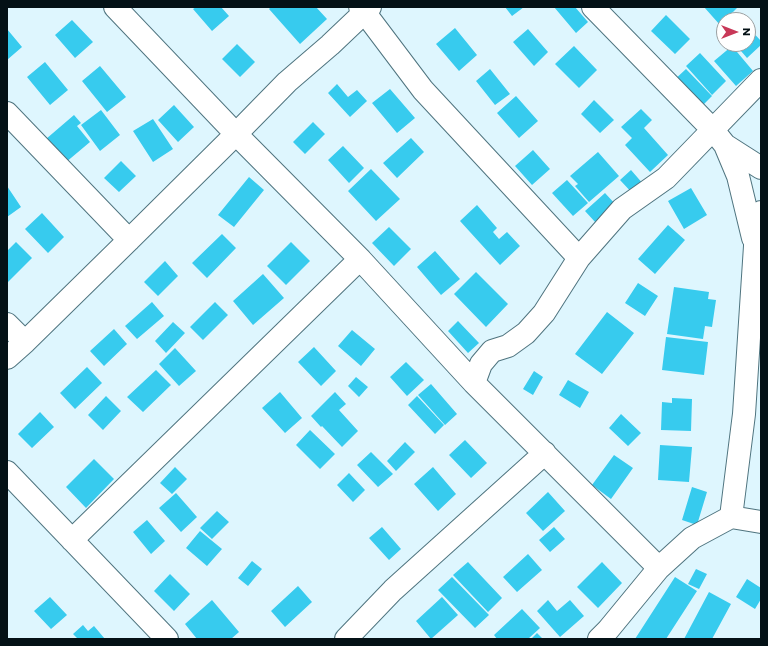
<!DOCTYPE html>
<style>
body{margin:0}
#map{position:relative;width:768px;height:646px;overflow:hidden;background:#def6fe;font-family:Poppins,sans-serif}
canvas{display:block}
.frame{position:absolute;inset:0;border:8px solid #041116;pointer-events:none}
.north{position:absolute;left:716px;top:12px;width:40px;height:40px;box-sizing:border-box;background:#fff;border:1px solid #9ba0a2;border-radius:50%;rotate:90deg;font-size:11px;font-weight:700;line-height:16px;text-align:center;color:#041116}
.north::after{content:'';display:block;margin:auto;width:14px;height:18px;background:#c83858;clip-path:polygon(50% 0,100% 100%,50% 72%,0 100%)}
</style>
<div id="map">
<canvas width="768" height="646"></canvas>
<div class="frame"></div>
<div class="north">N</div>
</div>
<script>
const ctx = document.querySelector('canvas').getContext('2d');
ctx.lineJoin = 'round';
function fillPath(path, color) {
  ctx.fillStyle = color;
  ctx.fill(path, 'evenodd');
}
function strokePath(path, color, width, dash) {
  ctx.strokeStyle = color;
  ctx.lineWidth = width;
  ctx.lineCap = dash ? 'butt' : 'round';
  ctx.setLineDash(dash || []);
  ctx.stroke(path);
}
fillPath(new Path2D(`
 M196,7H221L229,16L212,31L193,9Z
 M271,7H316L327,19L300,44L269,9Z
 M505,7H524L512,16Z
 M554,7H575L588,22L576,33Z
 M704,7H738L720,25Z
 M666,15L690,39L675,54L651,31Z
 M72,20L93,42L75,58L55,35Z
 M748,27L761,41V45L747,58L735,44H748Z
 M455,28L477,55L459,71L436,44Z
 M7,29L22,47L7,60Z
 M528,29L548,52L534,66L513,42Z
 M237,44L255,62L240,77L222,59Z
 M574,46L597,70L579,88L555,64Z
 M732,46L753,71L736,86L714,61Z
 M700,53L726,81L712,95L686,66Z
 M45,62L68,90L50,105L27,77Z
 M100,66L126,97L107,112L82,81Z
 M490,69L510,94L495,105L476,81Z
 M686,69L712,96L698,110L672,82Z
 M337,84L348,97L357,90L367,101L350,117L328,93Z
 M390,89L415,118L397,133L372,103Z
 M516,96L538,121L519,138L497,113Z
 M594,100L614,120L600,133L581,114Z
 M174,105L194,127L178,142L158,120Z
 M641,109L652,120L644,128L668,155L650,172L625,145L632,138L621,127Z
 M101,110L120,135L100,151L81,125Z
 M74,115L81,123L77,126L90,142L65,163L46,139Z
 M153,119L173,149L153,162L133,131Z
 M313,122L325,134L305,154L293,142Z
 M411,138L424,152L397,178L383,163Z
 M343,146L364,168L349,183L328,160Z
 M533,150L550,169L532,185L515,166Z
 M598,152L619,176L589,202L575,186L578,184L570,176Z
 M121,161L136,176L119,192L104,178Z
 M371,169L400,199L376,221L348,191Z
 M631,170L644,185L634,195L620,180Z
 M249,177L264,190L234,227L218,215Z
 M567,180L588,203L573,216L552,193Z
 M7,186L21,207L7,217Z
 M691,188L707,215L684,229L668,201Z
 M605,193L616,205L596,223L585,211Z
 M477,205L497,228L493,232L499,239L507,232L520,246L500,265L460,221Z
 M42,213L64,237L48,253L25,229Z
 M668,225L685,240L655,274L638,259Z
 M389,227L411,249L394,266L372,243Z
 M222,234L236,248L207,278L192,263Z
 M16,242L32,258L8,282L7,280V251Z
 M291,242L310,261L286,285L267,266Z
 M435,251L460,279L441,295L417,267Z
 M165,261L178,276L158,296L144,282Z
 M476,272L508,304L486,327L454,294Z
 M263,274L284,298L253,325L233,301Z
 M638,283L658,296L645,316L625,303Z
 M674,287L709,292L708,299L716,300L712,327L705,326L703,339L667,334Z
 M152,302L164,316L137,339L125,326Z
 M215,302L228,315L203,340L190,327Z
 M607,312L634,333L602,374L575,354Z
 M458,321L479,343L468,353L448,331Z
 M173,322L185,333L166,353L155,341Z
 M114,329L127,344L104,366L90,351Z
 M352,330L375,349L361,366L338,346Z
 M666,337L708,342L704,375L662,370Z
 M314,347L336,371L321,386L298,362Z
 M175,348L196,371L179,386L159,364Z
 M406,362L424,380L407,396L390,377Z
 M87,367L102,383L75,409L60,393Z
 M156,370L171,385L143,412L127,397Z
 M534,371L543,377L533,395L523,389Z
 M356,377L368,387L359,397L348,386Z
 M568,380L589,392L580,408L559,395Z
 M431,384L457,414L445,425L418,395Z
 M280,392L302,418L285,433L262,408Z
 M335,392L346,404L339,410L358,431L342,447L322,426L321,427L311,416Z
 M106,396L121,411L103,430L88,415Z
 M417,396L444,425L435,434L408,405Z
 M672,398L692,399L691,431L661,430L662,402L672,403Z
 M40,412L54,427L32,448L18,434Z
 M621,414L641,433L628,446L609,428Z
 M310,430L335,454L320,469L296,445Z
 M465,440L487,463L471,478L449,455Z
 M405,442L415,452L396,471L387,461Z
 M660,445L692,447L689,482L658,480Z
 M371,452L393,474L378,487L357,465Z
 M614,455L633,468L611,499L592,485Z
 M94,459L114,479L86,508L66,487Z
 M175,467L187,479L172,494L160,483Z
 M433,467L456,494L438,511L414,484Z
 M349,473L365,490L353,502L337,485Z
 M692,487L707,492L697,525L682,520Z
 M548,492L565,511L543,531L526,513Z
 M176,493L197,517L181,532L159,508Z
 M217,511L229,522L212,539L200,528Z
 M147,520L165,541L151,554L133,532Z
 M382,527L401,549L389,560L369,538Z
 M554,527L565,539L550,552L539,540Z
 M200,531L222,549L207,566L186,548Z
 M528,554L542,570L517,592L503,577Z
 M252,561L262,569L248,586L238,578Z
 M468,562L502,598L488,612L453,575Z
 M602,562L622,583L598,608L577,587Z
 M696,569L707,574L699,589L688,584Z
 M170,574L190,594L174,611L154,591Z
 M452,577L489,615L475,628L438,590Z
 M675,577L697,591L666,639H635Z
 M747,579L761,588V599L755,609L736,597Z
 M298,586L312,602L285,627L271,611Z
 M709,592L731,604L712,639H684Z
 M50,597L67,615L51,629L34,611Z
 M442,597L458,615L431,639L416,621Z
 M212,600L239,632L231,639H197L185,624Z
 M548,600L557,611L570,600L584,616L560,637L537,611Z
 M522,609L540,628L528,639H497L494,635Z
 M83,625L88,631L94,626L105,639H78L73,634Z
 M537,633L543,639H531Z`), '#37cbee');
const minor = new Path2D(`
 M115,7L236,134L360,259L474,383L659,568
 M360,7L365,13L423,90L579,258
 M593,7L713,130L725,145L761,168
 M7,113L129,240
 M725,145L738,176L753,238
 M7,324L25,342
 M7,358L25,342L129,240L236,134L287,82L330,45L370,7
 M474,383L481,364L492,351L508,346L526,333L544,313L579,258L622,209L666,178L761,80
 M7,472L167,639
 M731,517L744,414L755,246L761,212
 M72,540L360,259
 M346,639L393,590L545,453
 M599,639L608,630L659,568L692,538L731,517L761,522`);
strokePath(minor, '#4f747f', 24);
strokePath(minor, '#fff', 22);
</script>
